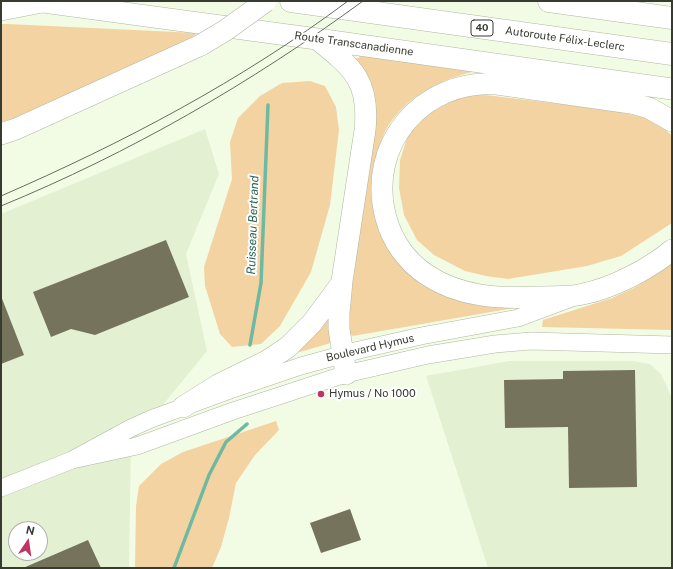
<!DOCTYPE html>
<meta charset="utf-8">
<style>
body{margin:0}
#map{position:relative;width:673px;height:569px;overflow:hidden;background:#f2fce4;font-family:"Public Sans",sans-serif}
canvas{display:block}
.frame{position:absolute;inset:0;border:2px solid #383b32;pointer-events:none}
.north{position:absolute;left:8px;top:521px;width:40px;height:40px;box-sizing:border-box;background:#fff;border:1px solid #afb1ad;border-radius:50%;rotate:13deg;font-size:11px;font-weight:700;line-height:16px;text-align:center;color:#383b32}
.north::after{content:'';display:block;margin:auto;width:14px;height:18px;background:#c03362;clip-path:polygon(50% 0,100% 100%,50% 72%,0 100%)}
</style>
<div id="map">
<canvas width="673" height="569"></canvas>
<div class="frame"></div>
<div class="north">N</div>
</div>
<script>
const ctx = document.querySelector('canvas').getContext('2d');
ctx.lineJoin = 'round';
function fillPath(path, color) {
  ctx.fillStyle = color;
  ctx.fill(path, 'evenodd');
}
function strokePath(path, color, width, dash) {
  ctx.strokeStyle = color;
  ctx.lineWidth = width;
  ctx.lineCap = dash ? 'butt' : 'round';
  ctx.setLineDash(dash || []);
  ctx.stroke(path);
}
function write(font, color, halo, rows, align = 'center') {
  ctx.font = font + ' "Public Sans",sans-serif';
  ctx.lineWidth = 4;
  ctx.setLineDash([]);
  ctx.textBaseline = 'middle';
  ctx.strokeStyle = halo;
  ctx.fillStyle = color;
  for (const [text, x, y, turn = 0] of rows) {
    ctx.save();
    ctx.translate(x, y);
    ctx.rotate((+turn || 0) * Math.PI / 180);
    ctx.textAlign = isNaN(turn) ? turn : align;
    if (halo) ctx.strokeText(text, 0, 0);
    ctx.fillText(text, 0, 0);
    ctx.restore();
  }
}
fillPath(new Path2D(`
 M205,129L219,174L186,254L207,351L131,444L129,568H1V214ZM16,529H40V553H16Z
 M509,361H633L650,364L661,374L672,398V568H488L426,376Z`), '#e4f0d2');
fillPath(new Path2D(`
 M1,24H8L197,33L187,42L19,117L1,122Z
 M360,51L482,70C445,77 410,93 388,126C381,137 378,154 375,166C372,182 370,202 376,218C380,230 387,242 392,254L513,307L514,308L353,336L349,334L347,322L372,123L352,58H359Z
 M310,81L325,86L336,107L339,130L330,205L311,272L280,326L261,344L232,347L220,334L205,286L204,267L232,179L230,142L238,118L260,96L282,83Z
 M477,94L611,110L650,119L665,129L672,136V223L621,256L587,266L508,279L486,276L465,271L434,255L417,240L404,215L399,188L400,160L408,135L424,116L460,97Z
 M672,264V330L542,327L543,320L612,298L634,288Z
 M327,311L331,343L279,358Z
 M276,421L279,430L255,455L236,483L229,518L221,547L212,568H135L136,506L139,486L161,464L183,452Z`), '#f4d3a2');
strokePath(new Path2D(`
 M250,345L261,283L268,105
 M174,568L209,475L226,442L247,424`), '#6eb9a2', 3.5);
fillPath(new Path2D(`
 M166,240L189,297L95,335L71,329L51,337L33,292Z
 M1,296L24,355L1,364Z
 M635,370L637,487L569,488L568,427L505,428L504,380L563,379V371Z
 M350,509L361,540L321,553L310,523Z
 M88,540L101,568H23Z`), '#76735d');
const tertiary = new Path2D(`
 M72,460L137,446L233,411L346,374L428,355L495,344L531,341L672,345
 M1,488L72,460L131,428L151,419L230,390L301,366L359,350L421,336L518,318L569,299`);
const primary = new Path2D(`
 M36,1L317,39L672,89
 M1,10L42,2
 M317,39C353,68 370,81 365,130L342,281L339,313V329L346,374
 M672,121L649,108L631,103L497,84C422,79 366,145 386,218C392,241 407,262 427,275C460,297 500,299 538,297C553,296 569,298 583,294C613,288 649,269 672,250
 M1,134L16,129L201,45
 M183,407L218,385L267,361L288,347L312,323L341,284`);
const motorway = new Path2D(`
 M291,1L672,54
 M549,1L672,18`);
strokePath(tertiary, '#afb7a1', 18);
strokePath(primary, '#afb7a1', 22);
strokePath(motorway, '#afb7a1', 23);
strokePath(tertiary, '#fff', 17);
strokePath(primary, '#fff', 21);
strokePath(motorway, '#fff', 22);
strokePath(new Path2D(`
 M1,196C123,143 241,81 348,1
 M1,206C130,153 251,83 363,1`), '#676c5f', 1);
const primaryBridge = new Path2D(`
 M201,45L226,30L266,1`);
strokePath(primaryBridge, '#afb7a1', 22, []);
strokePath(primaryBridge, '#fff', 21);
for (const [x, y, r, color] of [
 [321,394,4,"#c03362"]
]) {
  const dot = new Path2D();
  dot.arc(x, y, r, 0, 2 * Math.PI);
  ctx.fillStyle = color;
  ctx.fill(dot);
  strokePath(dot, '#fff', 1.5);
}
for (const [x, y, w] of [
 [482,28,22]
]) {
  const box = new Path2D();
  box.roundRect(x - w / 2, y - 8, w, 16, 3);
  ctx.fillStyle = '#fff';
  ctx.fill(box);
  strokePath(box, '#383b32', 1);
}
write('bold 10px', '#383b32', null, [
 ["40",482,28]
]);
write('11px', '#383b32', '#fff', [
 ["Autoroute Félix-Leclerc",565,39,8],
 ["Route Transcanadienne",354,44,8],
 ["Boulevard Hymus",370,348,-13]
]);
write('11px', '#383b32', '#fff', [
 ["Hymus / No 1000",329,394]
], 'left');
write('italic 12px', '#276352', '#fff', [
 ["Ruisseau Bertrand",253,225,-88]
]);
</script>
